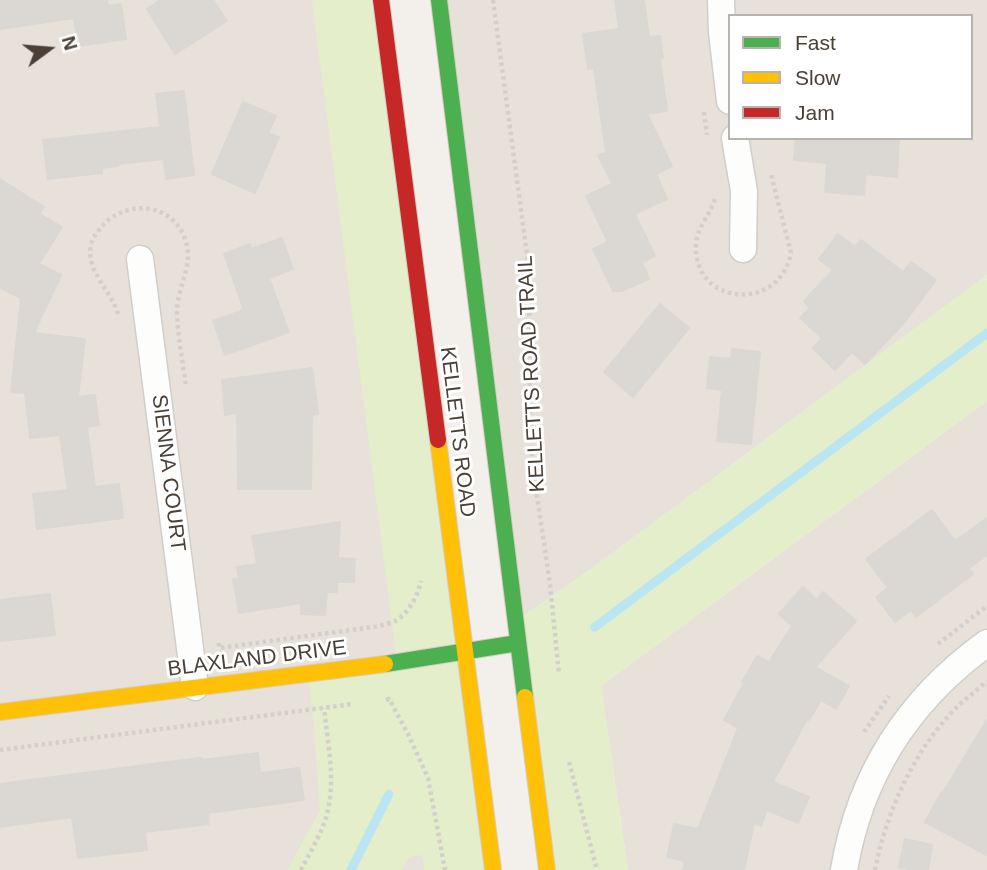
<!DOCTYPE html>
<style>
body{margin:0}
#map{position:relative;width:987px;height:870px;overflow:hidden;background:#f3f0ec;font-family:Helvetica,sans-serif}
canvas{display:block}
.legend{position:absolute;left:728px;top:14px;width:245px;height:126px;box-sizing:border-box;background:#fff;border:2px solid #b7b3af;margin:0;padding:9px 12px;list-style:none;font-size:21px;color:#4a4036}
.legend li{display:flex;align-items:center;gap:14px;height:35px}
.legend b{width:35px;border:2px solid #b7b3af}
.north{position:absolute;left:14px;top:14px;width:70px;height:70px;-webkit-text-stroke:5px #fff;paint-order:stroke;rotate:74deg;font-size:19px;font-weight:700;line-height:28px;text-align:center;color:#4a4036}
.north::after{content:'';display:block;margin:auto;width:24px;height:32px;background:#4a4036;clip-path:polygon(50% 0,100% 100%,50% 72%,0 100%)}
</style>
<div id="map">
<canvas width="987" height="870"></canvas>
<ul class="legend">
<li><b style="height:9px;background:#4caf50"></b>Fast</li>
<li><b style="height:9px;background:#ffc107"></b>Slow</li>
<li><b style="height:9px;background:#c62828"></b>Jam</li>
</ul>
<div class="north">N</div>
</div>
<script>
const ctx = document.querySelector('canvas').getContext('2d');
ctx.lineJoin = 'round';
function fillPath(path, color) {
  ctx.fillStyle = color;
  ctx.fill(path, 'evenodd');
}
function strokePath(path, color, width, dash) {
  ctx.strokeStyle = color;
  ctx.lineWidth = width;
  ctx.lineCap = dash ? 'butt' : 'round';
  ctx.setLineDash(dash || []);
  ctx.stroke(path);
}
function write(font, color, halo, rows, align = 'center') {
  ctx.font = font + ' Helvetica,sans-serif';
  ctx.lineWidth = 6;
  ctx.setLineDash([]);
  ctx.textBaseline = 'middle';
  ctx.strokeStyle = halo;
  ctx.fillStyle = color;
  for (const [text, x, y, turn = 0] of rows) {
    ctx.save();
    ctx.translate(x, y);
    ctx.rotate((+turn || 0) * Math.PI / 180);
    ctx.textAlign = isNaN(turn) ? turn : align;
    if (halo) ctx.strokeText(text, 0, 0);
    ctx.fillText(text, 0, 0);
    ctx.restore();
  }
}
fillPath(new Path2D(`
 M0,0H325L425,870H0Z
 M440,0H987V275L591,569L516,621ZM730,16H971V138H730Z
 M987,401V870H628L601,686Z`), '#e7e1d9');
fillPath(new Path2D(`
 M312,0H381L493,870H425L422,855L409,857L402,870H287L320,811L314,726L308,674L397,662Z
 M987,275V401L601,686L628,870H547L516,621L591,569Z`), '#e5eeca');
strokePath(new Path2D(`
 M595,627L987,333
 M351,870L389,794`), '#bae5f3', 9);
const building = new Path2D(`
 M0,0H107L108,6L121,4L126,39L78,46L74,18L0,29Z
 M161,0H213L227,21L175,54L147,9Z
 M615,0H644L649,37L660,36L663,58L660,59L667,111L647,114L672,166L656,174L667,199L635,214L655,256L642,262L649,279L621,291H613L593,249L608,242L586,196L612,184L598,155L606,153L594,68L588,69L583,34L619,29Z
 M184,91L194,175L166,179L164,159L118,164V166L102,168V173L48,179L43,140L160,127L156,94Z
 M243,102L276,116L268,133L279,137L255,193L212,174Z
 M796,138H874L899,140L897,177L866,174L864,195L825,192L827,163L794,160Z
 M0,179L44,207L40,214L62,227L39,264L61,275L34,333L85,339L78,397L95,395L99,425L87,427L95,487L119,484L123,518L37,529L33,494L68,490L60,435L30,438L25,393L11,392L21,298L0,288Z
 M838,234L855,247L861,240L903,272L911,262L936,280L904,323L865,364L852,352L835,370L813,348L822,338L800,318L810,308L804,301L833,270L819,259Z
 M282,238L293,269L269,278L289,332L225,355L213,321L244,310L224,254L250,244L251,249Z
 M660,304L689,328L633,397L604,372Z
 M732,349L760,352L751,444L717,441L722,390L707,388L710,357L731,359Z
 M312,368L318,414L312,415L311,489H238L237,413L225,415L222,380Z
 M932,510L955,541L987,518V555L969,568L973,574L916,617L911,610L895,622L876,597L888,588L866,559Z
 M340,522L338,558L355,559L354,582H337V592H327L325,615L301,614V603L239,613L233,579H239L237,567L257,564L252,536Z
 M803,587L817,600L823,592L856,621L815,667L849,686L836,709L821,700L809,720L807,719L773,782L809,797L798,823L767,810L761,826L754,823L744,870H683L685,861L667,857L674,824L698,829L738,728L724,720L744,683L742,682L757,656L769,662L792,626L779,614Z
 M50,594L55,635L0,641V600Z
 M987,720V855L925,822L941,793L942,794Z
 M258,753L260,773L299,768L304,800L208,813L209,824L145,832L147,850L78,858L72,817L0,827V784L167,762L201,758L202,760Z
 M905,839L932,845L928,870H914L899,867Z`);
fillPath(building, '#dbd7d2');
strokePath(building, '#dbd7d2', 2);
const street = new Path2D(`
 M721,0L722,32L730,101
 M735,138L744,191L743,249
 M140,259L195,687
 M844,870C860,774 908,700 987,643`);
const fast = new Path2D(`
 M439,0L525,697
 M385,664L518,643`);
const slow = new Path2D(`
 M438,440L493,870
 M525,697L547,870
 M0,712L385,664`);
const jam = new Path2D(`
 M381,0L438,440`);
strokePath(street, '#d1cdc9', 29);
strokePath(fast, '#d4cdc3', 18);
strokePath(slow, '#d4cdc3', 18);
strokePath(jam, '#d4cdc3', 18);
strokePath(new Path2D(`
 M493,0L529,270L530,413L532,462L550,584L559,674
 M704,112L707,135
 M715,199C710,215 697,227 696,244C692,305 779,314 791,253L771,174
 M118,314C111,289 83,270 92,241C94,235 100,229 104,224C128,200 170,203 184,236C196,264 177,284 177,313C178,338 183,363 186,387
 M219,643V648L380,626C385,624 392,623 397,620C410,611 418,595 421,581
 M938,644L987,606
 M386,700L389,699L408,734L428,778L445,870
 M864,732L889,696
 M0,750L353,704
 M569,762L597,870
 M301,870C309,854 319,838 325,821C337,785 328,745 324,708
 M875,870C887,810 914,750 958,706C967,698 977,690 987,681`), '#d3d0cb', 4.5, [3.5, 3.5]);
strokePath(street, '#fdfdfc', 26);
strokePath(fast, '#4caf50', 16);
strokePath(slow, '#ffc107', 16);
strokePath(jam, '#c62828', 16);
write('21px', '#4a4036', '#fff', [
 ["KELLETTS ROAD TRAIL",532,374,-93],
 ["KELLETTS ROAD",457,432,83],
 ["SIENNA COURT",168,473,83],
 ["BLAXLAND DRIVE",257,659,-7]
]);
</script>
